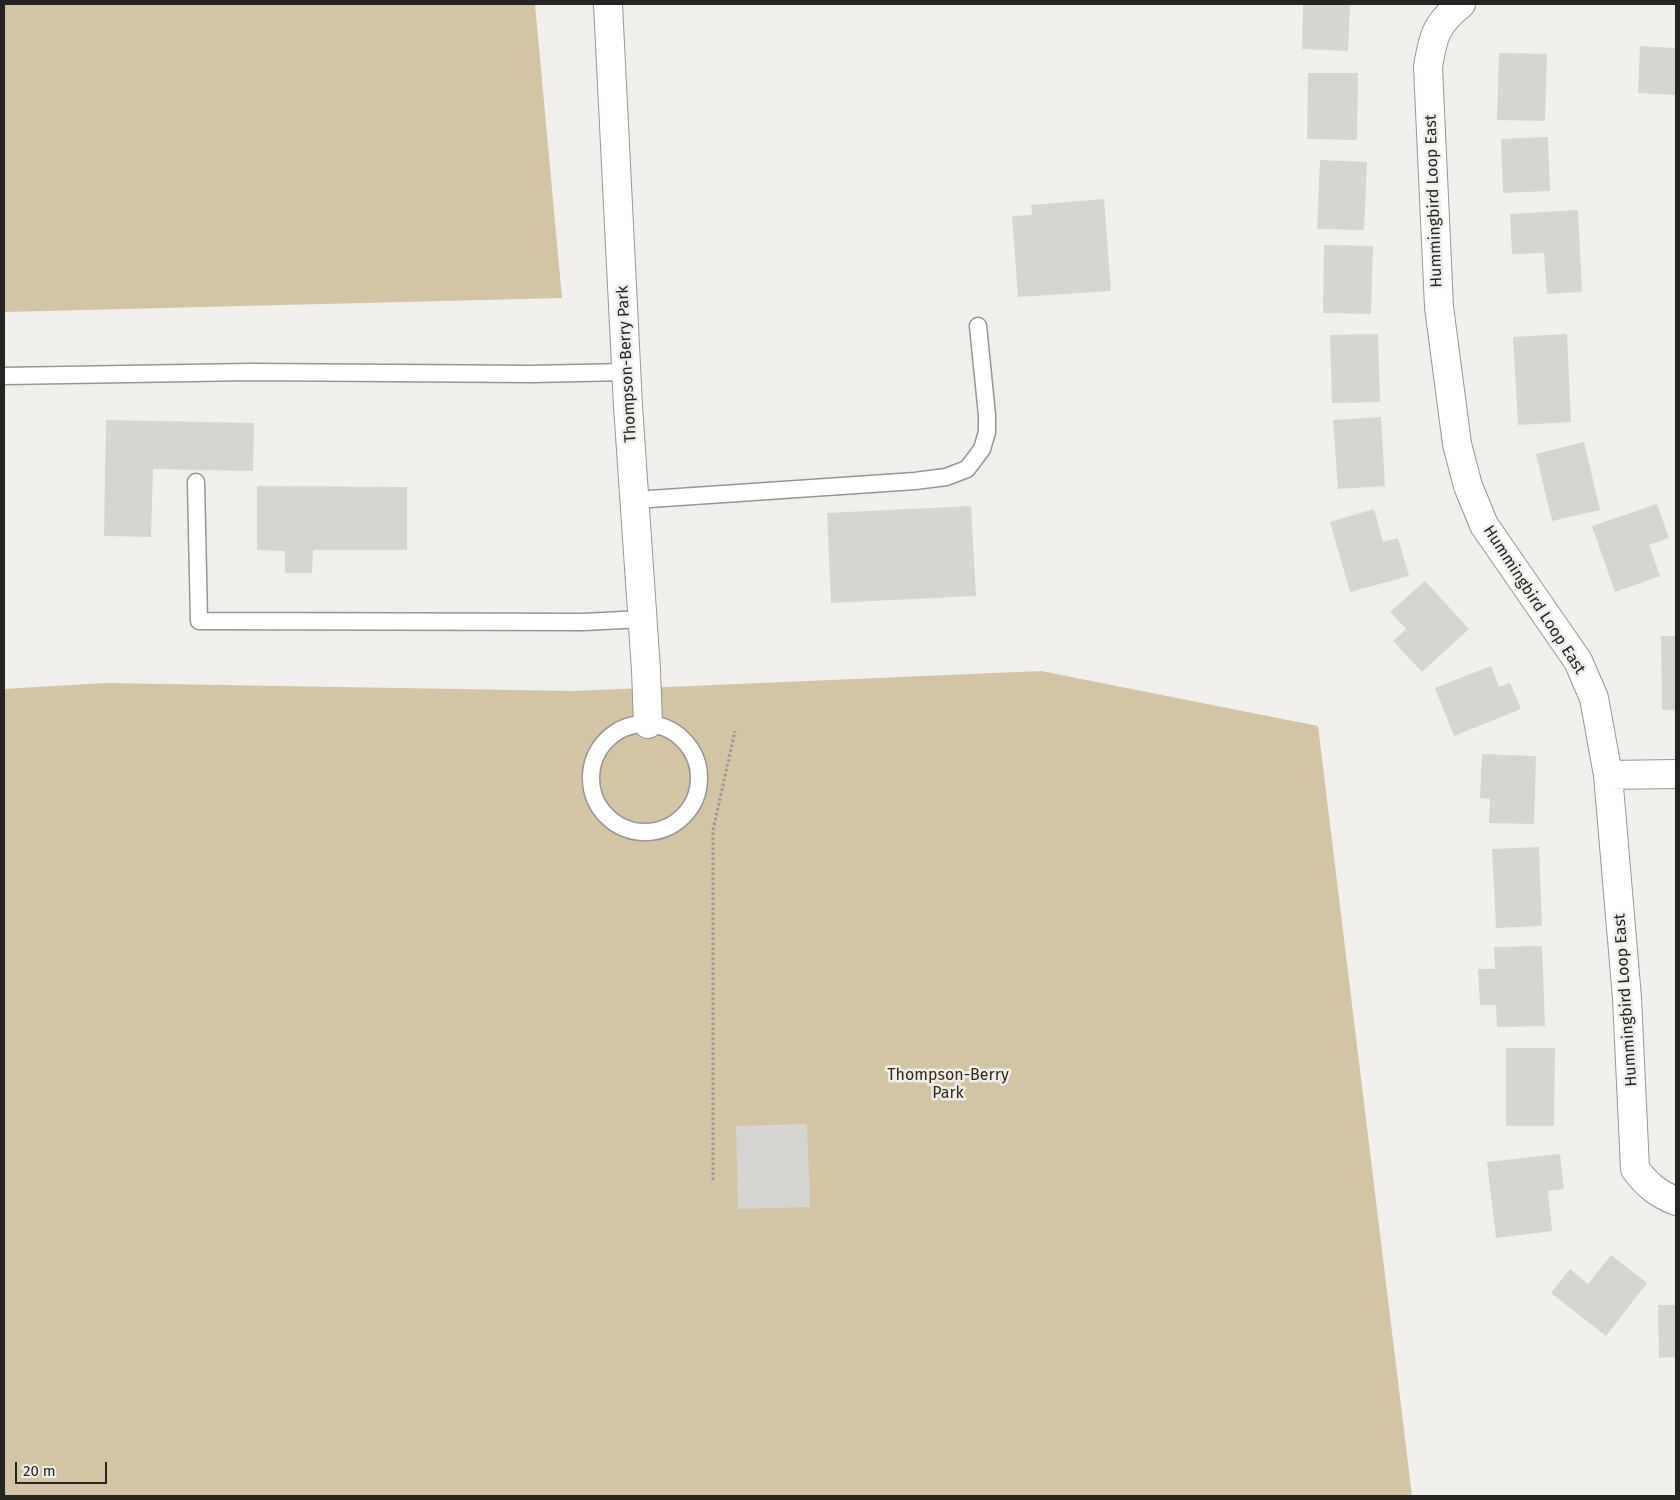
<!DOCTYPE html>
<style>
body{margin:0}
#map{position:relative;width:1680px;height:1500px;overflow:hidden;background:#f1efec;font-family:"Fira Sans",sans-serif}
canvas{display:block}
.frame{position:absolute;inset:0;border:5px solid #252423;pointer-events:none}
.scale{position:absolute;left:15px;top:1462px;width:92px;height:22px;box-sizing:border-box;border:2px solid #252423;border-top:0;padding-left:6px;font-size:15px;line-height:18px;white-space:nowrap;color:#252423;-webkit-text-stroke:4px #f1efec;paint-order:stroke}
</style>
<div id="map">
<canvas width="1680" height="1500"></canvas>
<div class="frame"></div>
<div class="scale">20 m</div>
</div>
<script>
const ctx = document.querySelector('canvas').getContext('2d');
ctx.lineJoin = 'round';
function fillPath(path, color) {
  ctx.fillStyle = color;
  ctx.fill(path, 'evenodd');
}
function strokePath(path, color, width, dash) {
  ctx.strokeStyle = color;
  ctx.lineWidth = width;
  ctx.lineCap = dash ? 'butt' : 'round';
  ctx.setLineDash(dash || []);
  ctx.stroke(path);
}
function write(font, color, halo, rows, align = 'center') {
  ctx.font = font + ' "Fira Sans",sans-serif';
  ctx.lineWidth = 5;
  ctx.setLineDash([]);
  ctx.textBaseline = 'middle';
  ctx.strokeStyle = halo;
  ctx.fillStyle = color;
  for (const [text, x, y, turn = 0] of rows) {
    ctx.save();
    ctx.translate(x, y);
    ctx.rotate((+turn || 0) * Math.PI / 180);
    ctx.textAlign = isNaN(turn) ? turn : align;
    if (halo) ctx.strokeText(text, 0, 0);
    ctx.fillText(text, 0, 0);
    ctx.restore();
  }
}
fillPath(new Path2D(`
 M4,4H535L562,298L4,312Z
 M1041,671L1318,726L1412,1496H4V689L105,683L574,691Z`), '#d3c5a4');
fillPath(new Path2D(`
 M1303,4H1350L1348,51L1302,49Z
 M1640,46L1676,48V95L1638,93Z
 M1499,53L1547,54L1545,121L1497,120Z
 M1308,73H1358L1357,140L1307,139Z
 M1548,137L1550,191L1503,193L1501,139Z
 M1320,160L1367,162L1364,230L1317,229Z
 M1104,199L1111,291L1018,297L1012,216L1032,215L1031,205Z
 M1578,210L1582,292L1547,294L1544,253L1512,254L1510,214Z
 M1324,245L1373,246L1371,314L1323,313Z
 M1378,334L1380,402L1332,403L1330,335Z
 M1567,334L1571,422L1518,425L1513,337Z
 M1381,417L1385,486L1338,489L1333,420Z
 M106,420L254,423L253,471L153,469L151,537L104,536Z
 M1584,442L1600,510L1552,521L1536,454Z
 M257,486L407,487V550H313L312,573H285V551L257,550Z
 M1657,504L1669,538L1649,545L1660,576L1615,592L1592,526Z
 M971,506L976,596L831,603L827,513Z
 M1374,509L1383,542L1398,538L1409,576L1350,592L1330,522Z
 M1425,581L1469,629L1422,672L1393,641L1406,629L1390,612Z
 M1661,636H1676V710H1662Z
 M1491,666L1499,687L1510,683L1521,709L1454,736L1435,688Z
 M1482,754L1536,756L1534,824L1489,823L1490,799L1480,798Z
 M1539,847L1542,926L1496,928L1492,849Z
 M1542,946L1545,1026L1497,1027L1496,1005H1480L1478,969H1495L1494,947Z
 M1506,1048H1555L1554,1126H1506Z
 M807,1124L810,1207L738,1209L736,1126Z
 M1560,1154L1564,1189L1548,1191L1552,1231L1496,1238L1487,1162Z
 M1611,1255L1647,1283L1606,1336L1551,1293L1570,1269L1588,1284Z
 M1658,1305H1676V1357L1659,1358Z`), '#d6d5d2');
const service = new Path2D(`
 M4,376L251,372L531,374L627,372
 M196,482L199,621L583,622L643,619
 M635,500L915,481L946,477L967,469L982,449L987,432V415L978,326
 M591 778a54 54 0 1 1 108 0a54 54 0 1 1-108 0Z`);
const minor = new Path2D(`
 M608,4L628,406L646,670L648,724
 M1461,4C1436,24 1433,36 1428,67L1439,307L1457,444L1468,486L1484,525L1578,661L1594,698L1608,775L1627,998L1635,1169C1647,1185 1658,1194 1676,1201
 M1608,775L1676,774`);
strokePath(service, '#989694', 19);
strokePath(minor, '#989694', 30);
strokePath(new Path2D(`
 M713,1180V830L735,731`), '#989795', 3, [2.5, 2.5]);
strokePath(service, '#fff', 16);
strokePath(minor, '#fff', 28);
write('16px', '#252423', '#f1efec', [
 ["Hummingbird Loop East",1434,201,-92],
 ["Thompson-Berry Park",627,364,-93],
 ["Hummingbird Loop East",1534,600,57],
 ["Hummingbird Loop East",1626,1000,-94]
]);
write('16px', '#33280f', '#f1efec', [
 ["Thompson-Berry",948,1076],
 ["Park",948,1094]
]);
</script>
